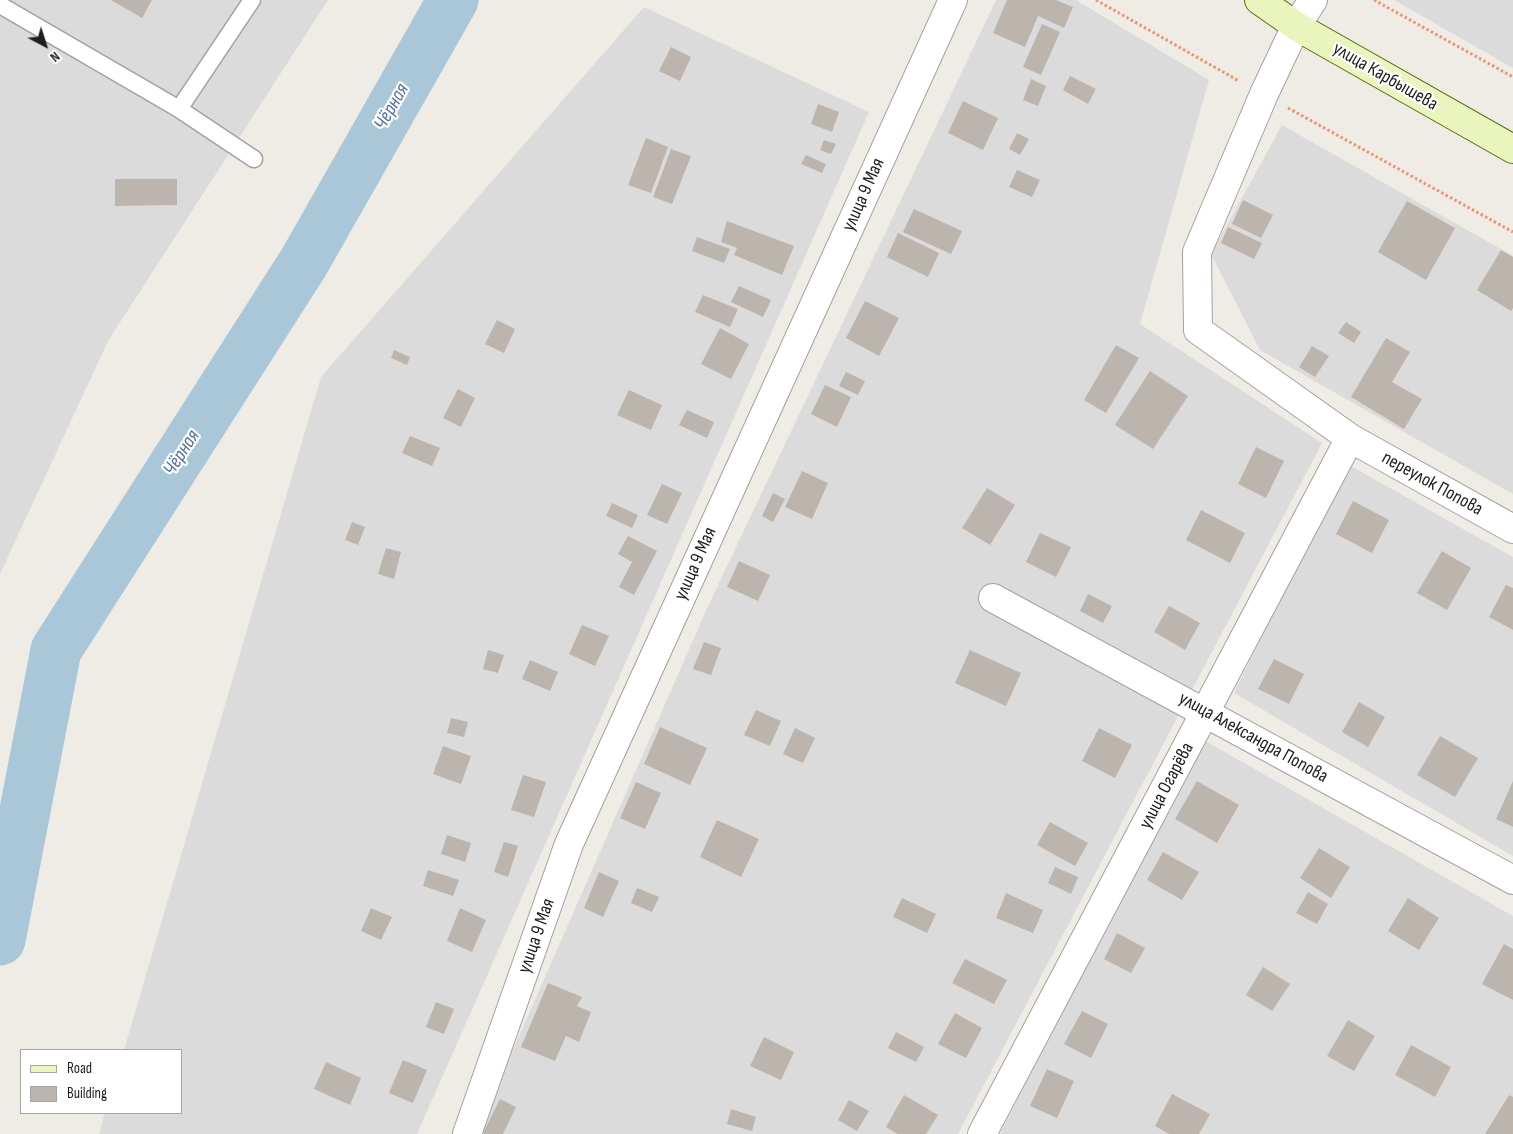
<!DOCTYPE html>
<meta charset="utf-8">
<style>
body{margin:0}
#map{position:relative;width:1513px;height:1134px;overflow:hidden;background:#eeece5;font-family:"Sofia Sans Condensed",sans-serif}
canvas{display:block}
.legend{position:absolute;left:20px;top:1049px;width:162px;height:65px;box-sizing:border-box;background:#fff;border:1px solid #a5a5a5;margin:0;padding:6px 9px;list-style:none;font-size:15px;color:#1e1e1e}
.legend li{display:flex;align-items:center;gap:10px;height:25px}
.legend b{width:25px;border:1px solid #a5a5a5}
.north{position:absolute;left:20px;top:20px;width:50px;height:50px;-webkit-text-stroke:4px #fff;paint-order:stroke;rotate:140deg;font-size:14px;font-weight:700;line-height:20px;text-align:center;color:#1e1e1e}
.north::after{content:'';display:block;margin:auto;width:18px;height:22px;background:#1e1e1e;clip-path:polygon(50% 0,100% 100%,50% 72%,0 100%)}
</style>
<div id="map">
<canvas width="1513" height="1134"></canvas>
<ul class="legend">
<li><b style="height:6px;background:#eaf4bd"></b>Road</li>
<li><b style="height:14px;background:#bbb5ae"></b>Building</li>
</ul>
<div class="north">N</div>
</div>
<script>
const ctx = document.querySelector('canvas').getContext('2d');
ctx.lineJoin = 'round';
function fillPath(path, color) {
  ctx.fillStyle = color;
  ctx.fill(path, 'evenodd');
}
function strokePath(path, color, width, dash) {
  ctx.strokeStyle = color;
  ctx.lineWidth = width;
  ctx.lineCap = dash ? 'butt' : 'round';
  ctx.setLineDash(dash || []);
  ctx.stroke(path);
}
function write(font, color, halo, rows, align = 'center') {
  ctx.font = font + ' "Sofia Sans Condensed",sans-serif';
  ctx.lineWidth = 4.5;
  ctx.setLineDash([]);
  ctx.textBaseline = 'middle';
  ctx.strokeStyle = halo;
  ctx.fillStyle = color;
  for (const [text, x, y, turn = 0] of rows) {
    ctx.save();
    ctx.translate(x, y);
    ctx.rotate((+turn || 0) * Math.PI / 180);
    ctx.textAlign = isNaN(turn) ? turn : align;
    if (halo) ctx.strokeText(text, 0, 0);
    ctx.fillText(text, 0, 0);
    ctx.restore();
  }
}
fillPath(new Path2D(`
 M0,0H328L108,341L0,574Z
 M996,0H1076L1209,80L1140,324L1322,443L958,1134H476L709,604Z
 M1394,0H1513V68Z
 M644,7L869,112L417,1134H99L105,1113H181V1050H124L321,377Z
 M1282,125L1513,256V494L1260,350L1211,254Z
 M1347,464L1513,557V856L1234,693Z
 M1200,738L1513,916V1134H1000Z`), '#dcdbdb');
strokePath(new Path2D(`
 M0,940L56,650L304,262L453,0`), '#a9c7d8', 51);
fillPath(new Path2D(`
 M111,0H152L142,18Z
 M1007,0H1056L1073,7L1064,28L1038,16L1025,47L993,33Z
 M1042,24L1060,32L1041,75L1023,67Z
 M671,47L691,57L680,81L659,71Z
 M1070,76L1096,89L1088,104L1063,90Z
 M1031,79L1046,86L1038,106L1023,100Z
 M963,101L998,118L983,150L948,133Z
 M818,104L839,112L832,132L811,124Z
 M1017,133L1029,139L1020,155L1009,149Z
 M646,138L668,147L651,193L628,185Z
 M824,140L836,144L831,154L820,150Z
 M671,149L691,156L672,204L653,197Z
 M806,155L826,164L822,173L801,164Z
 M1017,170L1040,180L1032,197L1009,187Z
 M115,179H177V205L115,206Z
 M1243,200L1273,215L1261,238L1232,224Z
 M1407,201L1455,228L1426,280L1378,252Z
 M914,209L962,231L951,254L903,232Z
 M727,221L794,246L782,275L734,255L737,248L721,242Z
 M1228,227L1262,243L1254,259L1221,243Z
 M898,233L939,253L928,277L887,257Z
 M697,237L730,249L724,263L692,251Z
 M1501,250L1513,257V308L1511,311L1477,290Z
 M739,286L771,300L763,317L731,302Z
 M703,295L738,309L730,327L695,312Z
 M865,301L899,318L879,356L846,338Z
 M497,320L515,329L504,353L485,344Z
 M1346,322L1361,332L1354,343L1338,333Z
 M720,328L749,344L731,379L701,364Z
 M1386,338L1410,352L1392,382L1422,399L1404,429L1351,397Z
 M1116,345L1139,358L1106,413L1084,400Z
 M1312,346L1329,356L1315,377L1299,367Z
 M394,350L410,357L407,365L391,358Z
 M1150,371L1188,396L1153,449L1115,425Z
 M846,372L865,381L858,395L839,386Z
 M825,385L851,397L837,427L811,414Z
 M458,389L475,398L461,427L443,418Z
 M629,390L662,405L651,430L617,415Z
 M687,410L714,422L707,438L679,425Z
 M410,436L440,448L432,466L402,453Z
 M1256,447L1284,461L1266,498L1238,484Z
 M802,471L828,483L812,519L785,507Z
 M662,484L682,493L667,524L647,515Z
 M987,488L1015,505L990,545L962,528Z
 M773,493L785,499L773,522L762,516Z
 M1353,501L1389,520L1372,553L1336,534Z
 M612,503L638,515L632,528L606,516Z
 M1201,510L1245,533L1230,563L1186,540Z
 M352,522L365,527L358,545L345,540Z
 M1040,533L1071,547L1056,577L1026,562Z
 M628,536L657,551L634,595L619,587L632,562L618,554Z
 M386,548L401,552L394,579L378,574Z
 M1442,551L1471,568L1447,610L1417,593Z
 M739,561L770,575L758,601L727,587Z
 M1506,585L1513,588V630L1489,617Z
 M1088,594L1112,606L1103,623L1080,611Z
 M1169,606L1200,623L1185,650L1154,632Z
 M582,625L609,636L595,666L569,654Z
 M704,642L721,648L711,675L693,669Z
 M488,650L504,655L498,673L483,669Z
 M970,650L1021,673L1006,706L955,683Z
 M1274,659L1304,674L1289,704L1258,689Z
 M530,660L558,672L550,691L522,679Z
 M1359,702L1385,717L1368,747L1342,732Z
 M756,710L781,721L770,746L744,735Z
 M451,718L468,722L464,737L447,733Z
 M660,727L707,748L690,785L644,764Z
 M795,728L815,738L803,763L783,754Z
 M1099,728L1132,745L1115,778L1082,761Z
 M1440,736L1478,758L1455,797L1417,775Z
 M443,746L471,756L461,784L433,774Z
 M523,775L546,782L534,817L511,810Z
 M1197,781L1239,805L1217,843L1175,819Z
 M1513,781V827L1496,819Z
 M636,782L661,793L645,829L620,818Z
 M717,820L759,839L741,877L700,857Z
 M1050,822L1088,843L1075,866L1037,845Z
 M447,835L471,843L465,862L441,854Z
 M504,842L518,846L508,877L494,872Z
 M1319,848L1350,867L1331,898L1300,878Z
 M1163,852L1199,872L1182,900L1147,880Z
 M1055,867L1078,877L1071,894L1048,883Z
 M428,870L459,880L453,896L423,886Z
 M599,872L619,881L603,917L584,908Z
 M637,888L659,897L652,912L631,903Z
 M1308,892L1328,904L1317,924L1296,913Z
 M1006,893L1043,910L1033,933L996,918Z
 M902,898L936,914L927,933L893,917Z
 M1408,898L1439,918L1419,950L1388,931Z
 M371,908L392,917L381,940L361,931Z
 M460,908L486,920L472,952L447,941Z
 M1117,933L1145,948L1131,973L1104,959Z
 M1504,944L1513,949V1000L1482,984Z
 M965,959L1007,980L994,1004L952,983Z
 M1263,967L1290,984L1272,1011L1246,995Z
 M548,983L582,997L577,1006L591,1012L579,1042L566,1036L555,1061L521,1047Z
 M436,1002L454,1009L444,1034L426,1027Z
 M1082,1011L1108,1024L1091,1058L1064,1044Z
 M955,1013L982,1028L966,1058L938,1044Z
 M1348,1020L1375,1036L1354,1071L1327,1056Z
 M896,1032L924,1047L916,1062L888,1048Z
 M764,1037L794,1052L781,1080L750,1066Z
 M1411,1045L1451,1067L1435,1097L1395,1075Z
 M403,1060L427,1070L413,1103L389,1093Z
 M326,1062L361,1078L350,1105L314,1089Z
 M1047,1069L1074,1081L1057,1118L1030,1106Z
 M1172,1094L1210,1114L1199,1134H1169L1155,1126Z
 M904,1095L938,1115L926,1134H898L886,1127Z
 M1509,1095L1513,1097V1134H1485Z
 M500,1099L516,1107L503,1134H485L483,1133Z
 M849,1100L869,1111L857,1131L838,1120Z
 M731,1109L756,1117L752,1131L727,1124Z`), '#bbb5ae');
const service = new Path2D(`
 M0,5L179,109L252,0
 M179,109L254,159`);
const minor = new Path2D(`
 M1296,26L1264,94L1197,252L1198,330L1350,438L1513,529
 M993,598L1513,880
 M467,1134L569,844L953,0
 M982,1134L1350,438`);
const tertiary = new Path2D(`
 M1296,26L1313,0`);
const secondary = new Path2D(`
 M1259,0L1296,26L1513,149`);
strokePath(service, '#a2a2a2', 19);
strokePath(minor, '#a2a2a2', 30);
strokePath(tertiary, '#a2a2a2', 30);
strokePath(secondary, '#556c0e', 30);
strokePath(new Path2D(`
 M1096,0L1239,81
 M1374,0L1513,77
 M1288,108L1513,232`), '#ee9376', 3, [2.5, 2.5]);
strokePath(service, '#fff', 16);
strokePath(minor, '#fff', 28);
strokePath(tertiary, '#fff', 28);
strokePath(secondary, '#eaf4bd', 28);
write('19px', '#1e1e1e', '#fff', [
 ["улица Карбышева",1385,77,30],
 ["улица 9 Мая",864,195,-66],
 ["переулок Попова",1432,484,29],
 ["улица 9 Мая",696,564,-66],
 ["улица Александра Попова",1253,738,29],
 ["улица Огарёва",1167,786,-62],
 ["улица 9 Мая",537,936,-71]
]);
write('italic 20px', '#5371a6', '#fff', [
 ["Чёрная",392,107,-60],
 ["Чёрная",182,453,-57]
]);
</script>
